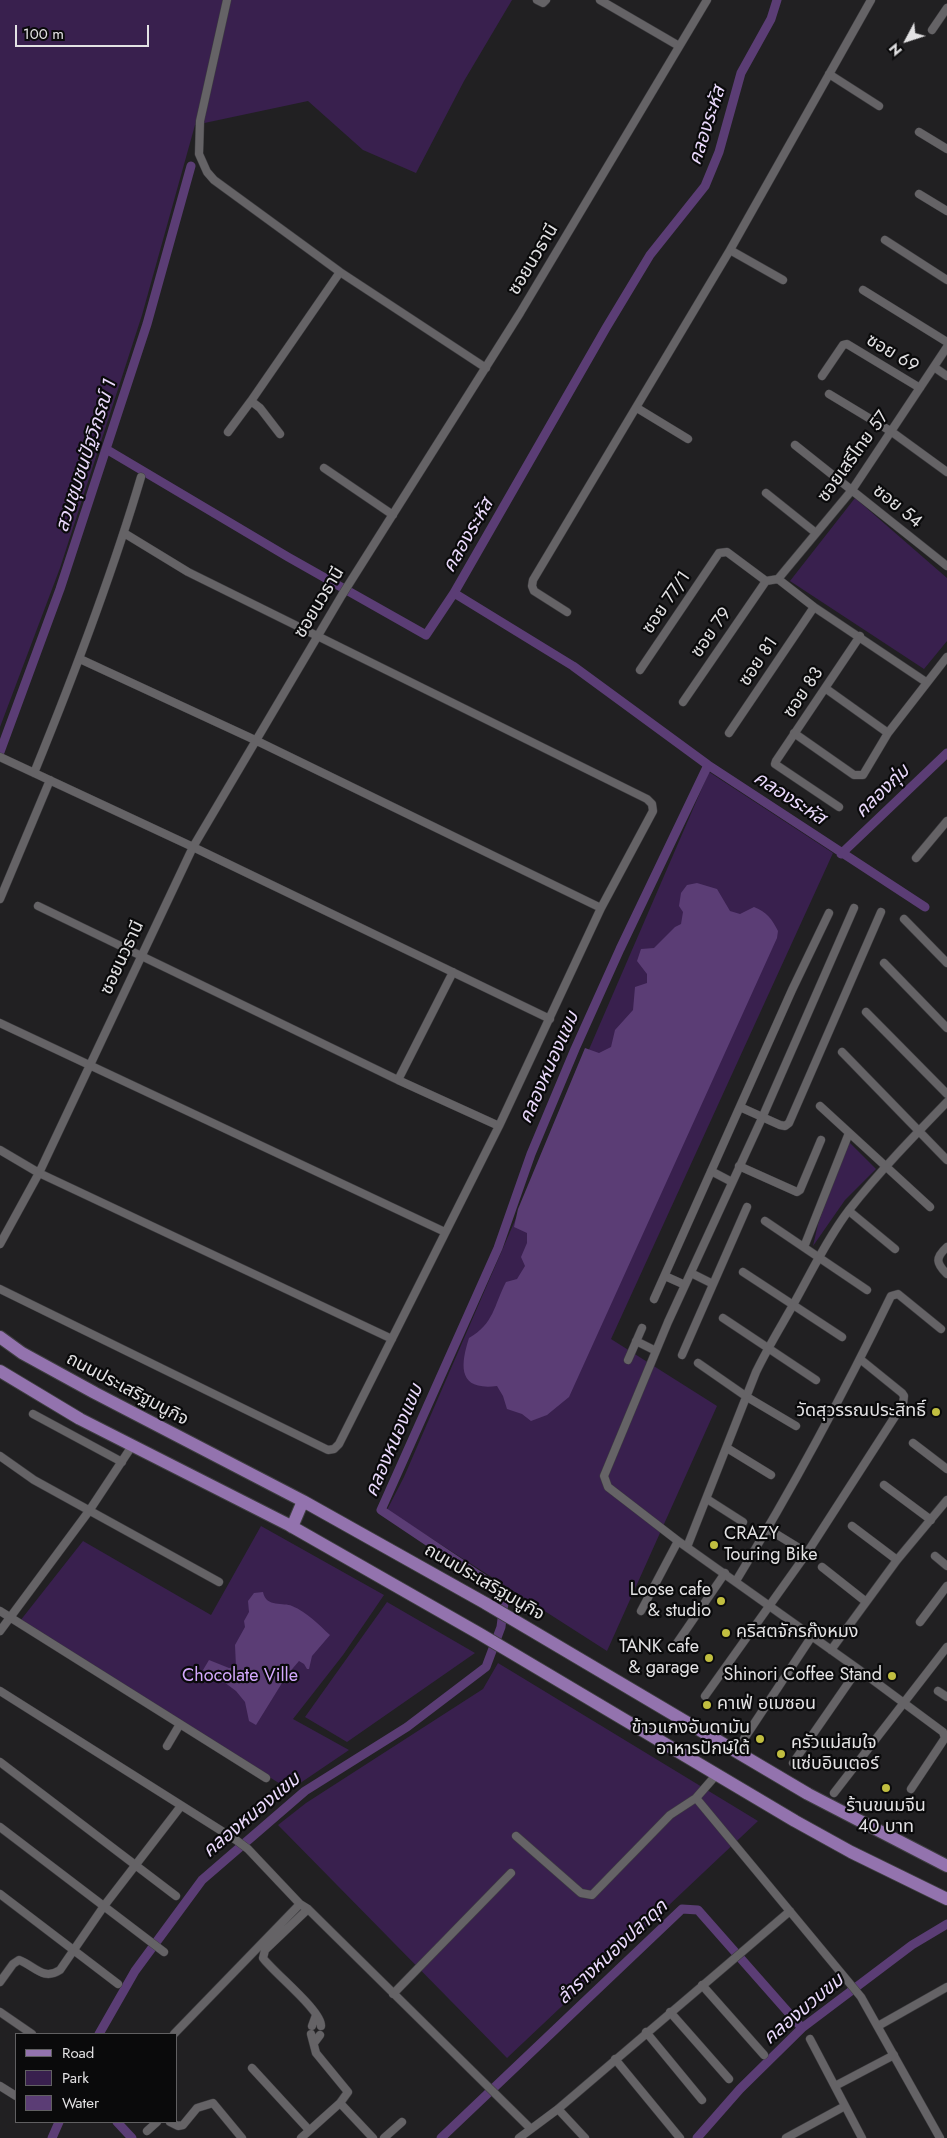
<!DOCTYPE html>
<meta charset="utf-8">
<style>
body{margin:0}
#map{position:relative;width:947px;height:2138px;overflow:hidden;background:#212022;font-family:Jost,sans-serif}
canvas{display:block}
.legend{position:absolute;left:15px;top:2033px;width:162px;height:90px;box-sizing:border-box;background:#0a0a0b;border:1px solid #616062;margin:0;padding:6px 9px;list-style:none;font-size:15px;color:#e3e2e4}
.legend li{display:flex;align-items:center;gap:10px;height:25px}
.legend b{width:25px;border:1px solid #616062}
.north{position:absolute;left:882px;top:15px;width:50px;height:50px;-webkit-text-stroke:4px #0a0a0b;paint-order:stroke;rotate:230deg;font-size:14px;font-weight:700;line-height:20px;text-align:center;color:#e3e2e4}
.north::after{content:'';display:block;margin:auto;width:18px;height:22px;background:#e3e2e4;clip-path:polygon(50% 0,100% 100%,50% 72%,0 100%)}
.scale{position:absolute;left:15px;top:25px;width:134px;height:22px;box-sizing:border-box;border:2px solid #e3e2e4;border-top:0;padding-left:6px;font-size:15px;line-height:18px;white-space:nowrap;color:#e3e2e4;-webkit-text-stroke:4px #0a0a0b;paint-order:stroke}
</style>
<div id="map">
<canvas width="947" height="2138"></canvas>
<ul class="legend">
<li><b style="height:6px;background:#9373ae"></b>Road</li>
<li><b style="height:14px;background:#39204e"></b>Park</li>
<li><b style="height:14px;background:#5b3d75"></b>Water</li>
</ul>
<div class="north">N</div>
<div class="scale">100 m</div>
</div>
<script>
const ctx = document.querySelector('canvas').getContext('2d');
ctx.lineJoin = 'round';
function fillPath(path, color) {
  ctx.fillStyle = color;
  ctx.fill(path, 'evenodd');
}
function strokePath(path, color, width, dash) {
  ctx.strokeStyle = color;
  ctx.lineWidth = width;
  ctx.lineCap = dash ? 'butt' : 'round';
  ctx.setLineDash(dash || []);
  ctx.stroke(path);
}
function write(font, color, halo, rows, align = 'center') {
  ctx.font = font + ' Jost,"Noto Sans Thai",sans-serif';
  ctx.lineWidth = 4.5;
  ctx.setLineDash([]);
  ctx.textBaseline = 'middle';
  ctx.strokeStyle = halo;
  ctx.fillStyle = color;
  for (const [text, x, y, turn = 0] of rows) {
    ctx.save();
    ctx.translate(x, y);
    ctx.rotate((+turn || 0) * Math.PI / 180);
    ctx.textAlign = isNaN(turn) ? turn : align;
    if (halo) ctx.strokeText(text, 0, 0);
    ctx.fillText(text, 0, 0);
    ctx.restore();
  }
}
fillPath(new Path2D(`
 M0,0H512L464,81L416,173L363,150L308,101L195,125L142,315L60,568L0,727Z
 M855,498L947,578V641L924,669L790,581Z
 M709,772L833,853L611,1339L717,1406L607,1651L387,1510L404,1477Z
 M848,1141L876,1169L845,1200L813,1246L818,1224Z
 M261,1526L384,1595L343,1655L293,1719L349,1750L290,1790L20,1621L83,1541L211,1615Z
 M387,1602L475,1653L347,1742L305,1717Z
 M498,1663L758,1821L507,2058L278,1825L306,1803L483,1689Z`), '#39204e');
fillPath(new Path2D(`
 M697,883L717,889L730,911L740,914L754,907C767,912 772,919 778,931L777,938L569,1397L547,1415L531,1421L522,1414L507,1409L503,1396L497,1386C458,1391 460,1366 469,1338C494,1324 494,1305 506,1282L517,1279L525,1266L521,1257L527,1243V1233L514,1227L518,1209L585,1048L599,1053L611,1047L615,1030L633,1010L635,987L647,983V974L637,961L641,949L654,948L675,927L681,924L683,912L679,906L681,893L687,885Z
 M263,1592C266,1608 284,1602 292,1606C307,1612 319,1625 330,1635L312,1656L309,1669H307L304,1664L299,1661L287,1675L256,1725L249,1721L245,1702L236,1691L224,1682L215,1681L203,1670L209,1660L229,1668L236,1667L235,1645L245,1627L244,1621L249,1612L248,1601L254,1593Z`), '#5b3d75');
strokePath(new Path2D(`
 M777,0L771,19L741,73L719,152L705,186L650,255L606,328L454,593L573,666L708,765L925,907
 M106,449L288,557L426,635L454,593
 M0,752L60,589L147,324L191,166
 M841,854L947,753
 M99,2034L135,1971L202,1880L305,1791L407,1727L486,1667L501,1627L505,1594L496,1587L381,1510L498,1248L531,1154L575,1049L620,949L708,765
 M117,2122L132,2138
 M52,2138L59,2122
 M441,2138L682,1909L698,1910L802,2028
 M697,2138L740,2089L802,2028L912,1945L947,1924`), '#5b3d75', 9);
const street = new Path2D(`
 M227,0L200,121L199,154L207,172L214,180L340,272L486,368
 M537,0L543,3L546,0
 M600,0L679,46
 M932,30L947,8
 M829,74L879,106
 M919,132L947,149
 M919,194L947,211
 M885,240L947,280
 M730,250L783,280
 M863,290L947,342
 M934,367L947,376
 M822,376L843,345L847,344L920,388
 M829,394L892,432L947,472
 M637,408L688,439
 M228,432L251,401
 M280,434L260,408L251,401L340,272
 M795,445L947,566
 M324,468L393,515
 M766,493L816,533
 M778,579L852,490L947,347
 M778,579L814,607L926,682
 M567,612L534,591L532,586L533,580L730,250L871,0
 M80,659L255,740L601,908
 M640,670L719,553L727,552L766,581L778,579
 M825,688L888,733
 M683,702L766,581
 M729,733L814,607
 M794,733L854,775H863L888,733L947,657
 M0,757L193,847L550,1019
 M34,773C74,675 111,578 141,477
 M839,807L775,764L776,761L860,636
 M916,858L947,821
 M0,899L50,780
 M38,906L398,1080L499,1126
 M854,908L762,1118L668,1322L604,1476L608,1487L678,1541L858,1669L943,1732L945,1738L911,1789
 M904,919L947,963
 M884,963L947,1028
 M866,1012L947,1094
 M0,1023L445,1232
 M842,1052L947,1160
 M398,1080L453,972
 M820,1106L930,1207
 M740,1107L780,1125L785,1126L789,1123L881,912
 M0,1150L39,1173L392,1339
 M739,1166L797,1192L800,1190L821,1140
 M711,1171L732,1182
 M849,1211L895,1249
 M765,1221L867,1290
 M0,1244L39,1173L193,847L342,595L520,313L707,0
 M804,1247L849,1133
 M947,1247C935,1258 936,1263 947,1274
 M743,1272L842,1337
 M691,1273L713,1284
 M665,1276L685,1285
 M0,1289L328,1450L334,1449L339,1444L499,1126L601,908L653,811L652,804L647,799L188,572L124,533
 M654,1299L792,990L829,913
 M723,1318L816,1380
 M636,1341L656,1351
 M682,1355L747,1207
 M628,1360L642,1328
 M698,1363L747,1397L796,1426
 M33,1414L122,1462
 M913,1443L947,1469
 M727,1448L771,1475
 M0,1456L34,1480L219,1582
 M884,1485L931,1520
 M707,1499L743,1522
 M852,1526L897,1560
 M768,1529L807,1553
 M687,1547L756,1372C767,1349 780,1328 793,1305C811,1273 827,1239 849,1210C879,1172 913,1137 947,1102
 M935,1556L947,1566
 M822,1567L865,1601
 M736,1581C792,1489 844,1393 891,1296L898,1294L941,1329
 M0,1611L266,1778
 M641,1611L678,1541
 M920,1622L947,1586
 M0,1631L89,1511L132,1446
 M677,1643L725,1573
 M831,1650L897,1560L947,1500
 M0,1691L236,1840L248,1849L300,1904L308,1909L531,2129
 M938,1691L947,1697
 M705,1696L807,1553L903,1404L904,1396L902,1393L860,1359
 M167,1746L180,1724
 M736,1751L812,1636
 M0,1762L176,1896
 M793,1763L858,1669
 M834,1793L947,1647
 M696,1798L861,1997L940,2138
 M0,1827L164,1952
 M516,1836L581,1893L592,1895L670,1815L696,1798L717,1774
 M0,1894L118,1984
 M308,1909L265,1950L263,1958C274,1973 322,2011 321,2026
 M0,1982L13,1964L19,1960C35,1966 43,1981 60,1970L104,1906L181,1806
 M702,1985L764,2055
 M393,1994L511,1873
 M0,2012L32,2034
 M670,2012L729,2079
 M312,2026L316,2015
 M878,2026L947,1987
 M646,2032L702,2100
 M174,2034L300,1904
 M810,2039L862,2138
 M314,2043L320,2035
 M615,2059L680,2138
 M252,2068L309,2130
 M0,2086L16,2096
 M835,2086L894,2055
 M340,2103L373,2138
 M558,2109L585,2138
 M170,2122L178,2126L183,2125L197,2108L213,2103L242,2138
 M147,2131L157,2122
 M301,2138L340,2103L348,2092L316,2053L311,2034
 M384,2138L402,2122
 M519,2138L558,2109L790,1911
 M786,2138L845,2106`);
const primary = new Path2D(`
 M0,1337L22,1353L95,1393L303,1501L485,1603L808,1794L947,1866
 M0,1371L80,1419L289,1525L480,1634L795,1821L851,1852L947,1899
 M292,1527L303,1501`);
strokePath(street, '#3e3d40', 9);
strokePath(primary, '#3e3d40', 14);
strokePath(street, '#656366', 8);
strokePath(primary, '#9373ae', 12);
for (const [x, y, r, color] of [
 [936,1412,5,"#c1be40"],
 [714,1545,5,"#c1be40"],
 [721,1601,5,"#c1be40"],
 [726,1633,5,"#c1be40"],
 [709,1658,5,"#c1be40"],
 [892,1676,5,"#c1be40"],
 [707,1705,5,"#c1be40"],
 [760,1739,5,"#c1be40"],
 [781,1754,5,"#c1be40"],
 [886,1788,5,"#c1be40"]
]) {
  const dot = new Path2D();
  dot.arc(x, y, r, 0, 2 * Math.PI);
  ctx.fillStyle = color;
  ctx.fill(dot);
  strokePath(dot, '#0a0a0b', 2);
}
write('18px', '#e3e2e4', '#0a0a0b', [
 ["ซอยนวธานี",534,260,-59],
 ["ซอย 69",892,354,31],
 ["ซอยเสรีไทย 57",854,457,-54],
 ["ซอย 54",897,507,39],
 ["ซอยนวธานี",320,603,-59],
 ["ซอย 77/1",667,603,-56],
 ["ซอย 79",712,633,-55],
 ["ซอย 81",759,662,-56],
 ["ซอย 83",804,693,-56],
 ["ซอยนวธานี",123,958,-65],
 ["ถนนประเสริฐมนูกิจ",127,1390,28],
 ["ถนนประเสริฐมนูกิจ",484,1583,30]
]);
write('18px', '#e3e2e4', '#0a0a0b', [
 ["วัดสุวรรณประสิทธิ์",926,1412],
 ["CRAZY",724,1535,"left"],
 ["Touring Bike",724,1556,"left"],
 ["Loose cafe",711,1591],
 ["& studio",711,1612],
 ["คริสตจักรก๊งหมง",736,1633,"left"],
 ["TANK cafe",699,1648],
 ["& garage",699,1669],
 ["Shinori Coffee Stand",882,1676],
 ["คาเฟ่ อเมซอน",717,1705,"left"],
 ["ข้าวแกงอันดามัน",750,1729],
 ["อาหารปักษ์ใต้",750,1750],
 ["ครัวแม่สมใจ",791,1744,"left"],
 ["แซ่บอินเตอร์",791,1765,"left"],
 ["ร้านขนมจีน",886,1807,"center"],
 ["40 บาท",886,1828,"center"]
], 'right');
write('18px', '#d4a9fe', '#0a0a0b', [
 ["Chocolate Ville",240,1677]
]);
write('italic 19px', '#ebdafd', '#0a0a0b', [
 ["คลองระหัส",708,126,-72],
 ["สวนชุมชนปัฐวิกรณ์ 1",87,456,-72],
 ["คลองระหัส",469,536,-60],
 ["คลองกุ่ม",883,792,-44],
 ["คลองระหัส",789,799,33],
 ["คลองหนองแขม",550,1068,-66],
 ["คลองหนองแขม",395,1441,-67],
 ["คลองหนองแขม",252,1816,-40],
 ["ลำรางหนองปลาดุก",613,1953,-43],
 ["คลองบวบขม",804,2010,-40]
]);
</script>
